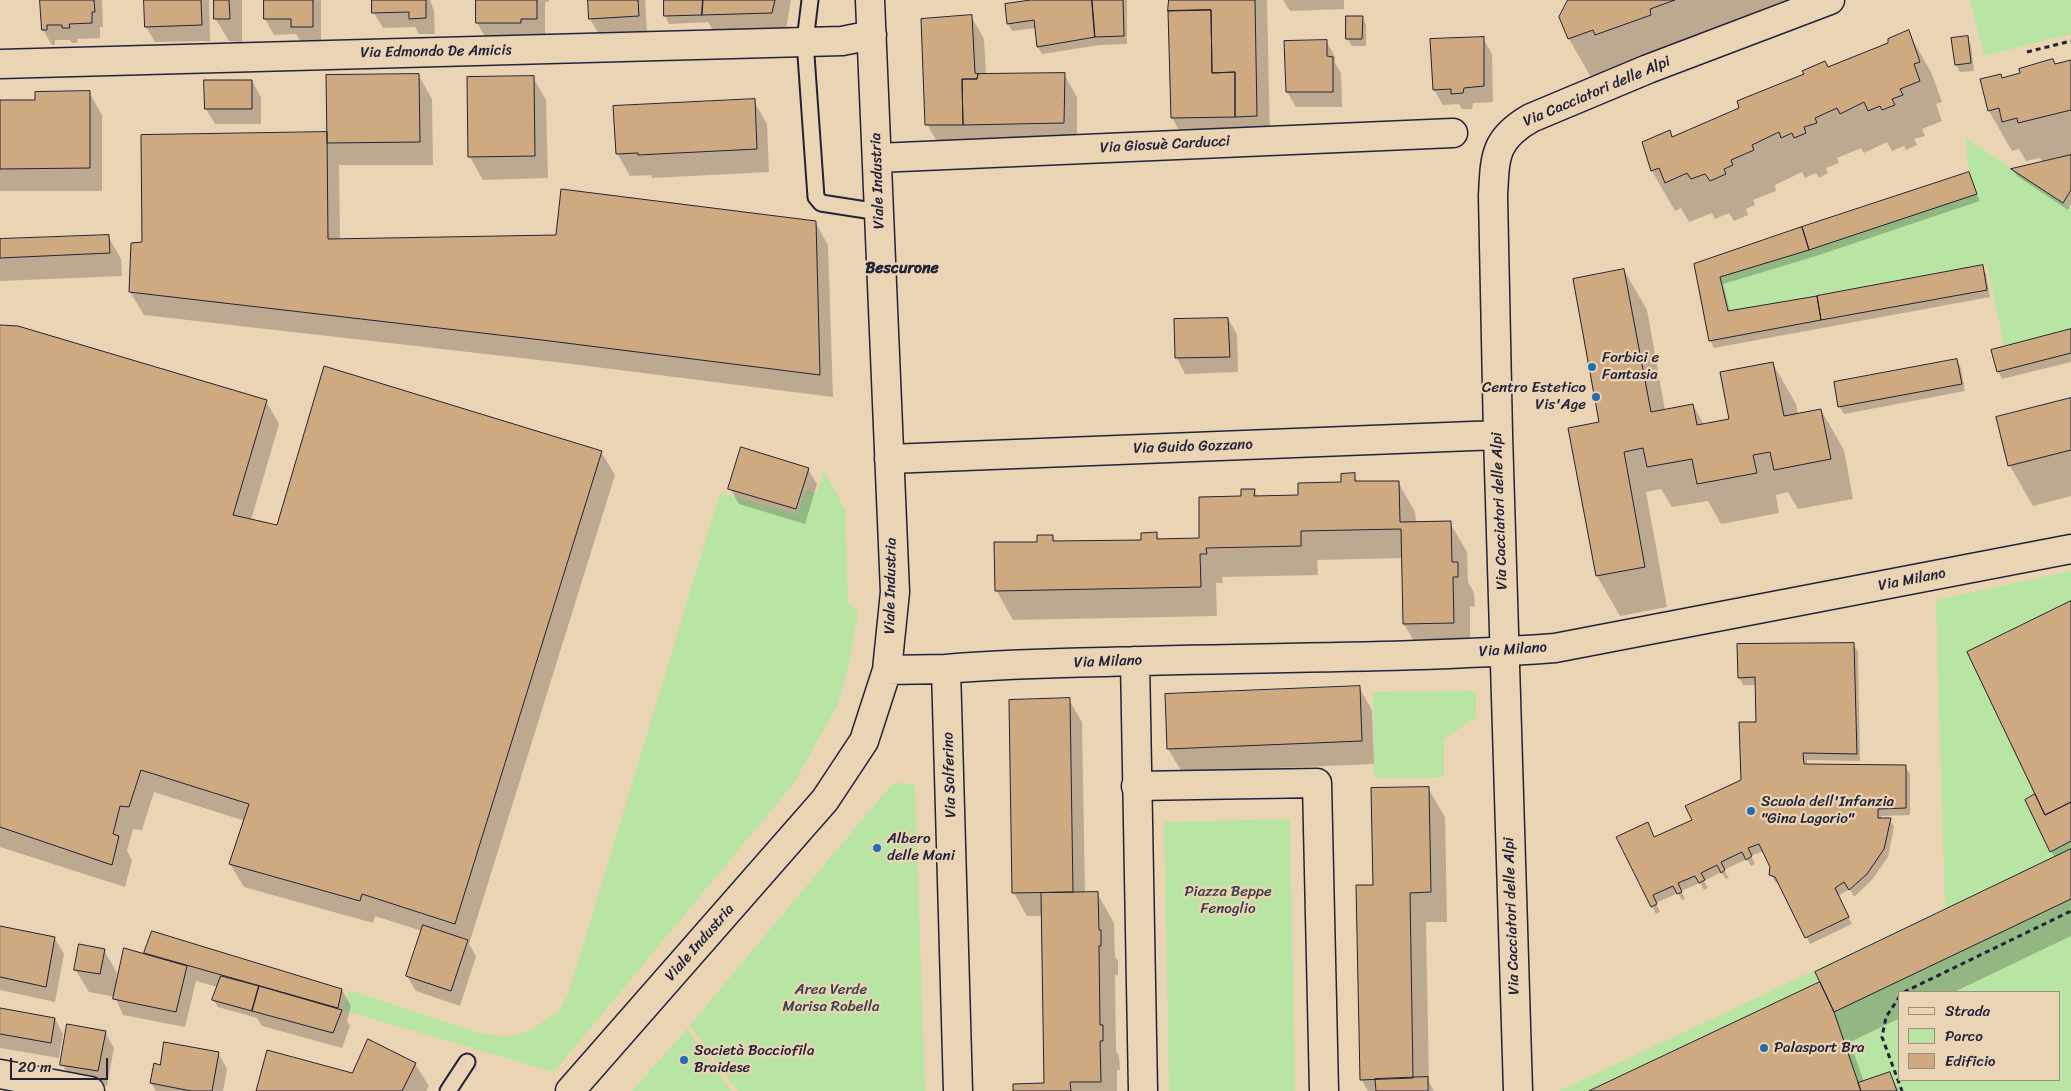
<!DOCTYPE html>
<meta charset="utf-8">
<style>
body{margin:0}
#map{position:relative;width:2071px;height:1091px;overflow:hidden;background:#ebd4b4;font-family:Sriracha,sans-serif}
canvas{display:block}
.legend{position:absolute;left:1898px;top:991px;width:162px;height:90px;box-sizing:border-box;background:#ebd4b4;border:1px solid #9b8d84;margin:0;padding:6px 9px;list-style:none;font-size:15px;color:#22223b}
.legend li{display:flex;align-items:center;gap:10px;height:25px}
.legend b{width:25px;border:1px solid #9b8d84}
.scale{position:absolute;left:10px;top:1058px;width:98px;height:22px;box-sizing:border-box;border:2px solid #22223b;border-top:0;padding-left:6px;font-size:15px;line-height:18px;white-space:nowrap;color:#22223b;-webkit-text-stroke:4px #ebd4b4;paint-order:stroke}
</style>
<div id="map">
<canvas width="2071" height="1091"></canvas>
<ul class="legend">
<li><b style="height:6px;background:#ebd4b4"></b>Strada</li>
<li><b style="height:14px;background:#b8e5a3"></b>Parco</li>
<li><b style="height:14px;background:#cfaa81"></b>Edificio</li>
</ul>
<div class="scale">20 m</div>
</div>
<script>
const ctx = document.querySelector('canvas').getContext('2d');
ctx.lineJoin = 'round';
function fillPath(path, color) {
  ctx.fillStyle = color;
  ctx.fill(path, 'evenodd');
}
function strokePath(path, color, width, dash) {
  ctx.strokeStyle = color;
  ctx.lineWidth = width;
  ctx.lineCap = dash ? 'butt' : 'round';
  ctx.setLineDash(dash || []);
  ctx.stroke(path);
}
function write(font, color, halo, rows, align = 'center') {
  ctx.font = font + ' Sriracha,sans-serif';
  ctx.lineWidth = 4.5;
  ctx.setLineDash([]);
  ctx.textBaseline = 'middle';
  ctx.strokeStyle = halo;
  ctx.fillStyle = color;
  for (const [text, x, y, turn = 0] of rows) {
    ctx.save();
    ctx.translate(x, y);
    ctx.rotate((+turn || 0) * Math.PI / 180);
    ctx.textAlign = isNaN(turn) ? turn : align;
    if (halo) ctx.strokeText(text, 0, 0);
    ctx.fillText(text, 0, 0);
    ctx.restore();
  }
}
fillPath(new Path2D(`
 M1970,0H2071V34L1984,56Z
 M1965,137L2071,208V329L2004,346L1987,264L1728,311L1720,277L1976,193L1969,172Z
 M824,470L845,510L848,603L858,612L849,665L837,706L794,783L554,1072L342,1010L349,990L480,1033L507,1037L529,1031L558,1012L568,995L720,493L797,514L805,490L817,493Z
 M2071,571V1091H1559L1945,909L1936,600ZM1900,992H2060V1080H1900Z
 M1476,691V717L1444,739V777L1374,778L1373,692Z
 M893,783L915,784L925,1091H738L690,1025Z
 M1290,819L1295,1091H1169L1164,822Z
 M687,1029L731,1091H632Z`), '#b8e5a3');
fillPath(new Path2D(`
 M42,0H102L103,27H100V38L77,39L78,43H72L70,40H55V45H52L43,30Z
 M145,0H209L210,41L155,42L146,27Z
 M215,0H242V42L229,41L215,18Z
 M265,0H321V42H301L296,34L274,35L265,19Z
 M373,0H430L434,11L435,34H419L415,27L383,28L374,13Z
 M478,0H549V2H545V34H529V38H486L477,23Z
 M589,0H645L647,31L599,34L590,19Z
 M665,0H791L785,36L717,38L708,22L669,24L665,16Z
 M1038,0H1127V44L1100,45L1042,54L1038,47L1036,28L1012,31L1008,24Z
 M1171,0H1267L1270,139L1185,141L1172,118Z
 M1283,0H1344V9L1290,11Z
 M1569,0H1808L1592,79L1569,39L1560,17Z
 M971,16L984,39L986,75L1064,74L1077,97V146L940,147L927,124Z
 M1362,17L1366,25V46H1352L1347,38Z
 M1908,32L1931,72L1942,102L1936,104L1942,121L1922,129L1925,136L1914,139L1917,145L1906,150L1904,146L1892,151L1887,142L1864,153L1861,148L1837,158L1839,163L1826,168L1828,173L1819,178L1816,173L1805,178L1802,172L1775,185L1776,191L1753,200L1755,205L1746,209L1748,215L1734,221L1729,213L1715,219L1712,213L1689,222L1681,208L1675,211L1652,171L1669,132L1673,138L1828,68L1890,44Z
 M1967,37L1971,45L1974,71L1960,72L1956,65L1952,39Z
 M1483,38L1492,54L1493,102L1473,103L1472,109H1462L1459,104L1443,105L1434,90Z
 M1326,41L1335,57V63L1341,73L1342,107H1296L1287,92Z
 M2071,61V204L2068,210L2017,176L2013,170L2043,163L2040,158L2026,161L2019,149L2012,151L1989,111L2003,80Z
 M419,76L432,99L433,165H339L340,240L557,236L815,222L828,245L833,397L556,362L144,315L130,292L143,243L328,133Z
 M533,77L546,100L548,178L483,180L470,157Z
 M252,81L261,97V124H215L206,109Z
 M89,92L102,115V191H0V101H37Z
 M754,101L767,124L769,172L652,178L651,175L630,176L617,153Z
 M1968,173L1980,201L1813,257L1723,284L1730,312L1982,266L1986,274L1990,297L1714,348L1710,340L1696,265Z
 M108,236L121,259L122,276L0,281V241Z
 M1624,270L1647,310L1665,410L1693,405L1704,425L1730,420L1773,364L1796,404L1798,414L1821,410L1844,450L1853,499L1798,509L1788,492L1776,495L1779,513L1721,524L1708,501L1672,507L1661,489L1646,492L1667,607L1620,616L1597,576L1601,423Z
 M1228,319L1237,334L1238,372L1185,374L1177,358L1175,320Z
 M0,326L266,401L279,424L251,520L278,526L601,452L615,475L469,944L476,956L460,1006L416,991L407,976L422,931L375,916L373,923L244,887L230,864L245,821L154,792L142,830L133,829L127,851L132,860L125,887L0,847Z
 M2071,331V362L2002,379L1998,371Z
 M1956,360L1961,368L1965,391L1844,414L1839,406Z
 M2071,400V496L2033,506L2010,466L1997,418Z
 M808,469L817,484L805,524L739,504L730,488Z
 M1354,475L1358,483L1398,482L1415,512L1416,523H1450L1467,552L1468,582L1474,593L1475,607L1470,606V652L1421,653L1404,624L1402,558L1317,560L1318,575L1222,577L1223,583H1216L1217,616L1013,620L996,590L1038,543L1052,536L1056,542L1142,541L1156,534L1160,540L1201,539L1242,497L1254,490L1258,497L1299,496L1343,483Z
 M2071,602V936L1954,992H1900V1018L1850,1042L1864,1082L1889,1073L1899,1091H1592L1822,983L2055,858L2051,851L2040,805Z
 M1853,644L1858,652L1860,761L1807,760V765L1905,767L1910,774V815L1881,816V820H1890L1894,827L1888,857L1871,881L1854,897L1850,889L1838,896L1852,924L1810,944L1780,884L1775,882L1771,874V867L1763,851L1751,856L1755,864L1751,866L1747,859L1724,870L1729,878L1726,879L1721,872L1704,881L1708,888L1704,890L1700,883L1681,891L1685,899L1682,900L1678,893L1656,903L1660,912L1656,914L1652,906L1654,838L1693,821L1742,781L1757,723V685H1743L1739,677Z
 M1359,687L1372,710L1374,764L1182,772L1168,749Z
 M1069,700L1082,722L1085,893H1097L1114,923L1115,957L1118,960V975H1115L1116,1051L1119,1056L1120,1070H1117V1091H1015L1046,1084L1043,916H1027L1014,893Z
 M1428,788L1445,817L1447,922H1426L1429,1082L1434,1091H1368L1361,1079L1374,886Z
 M0,927L55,939L64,954L55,1002L0,990Z
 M153,933L342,990L351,1006L347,1021L350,1026L342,1048L262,1026L257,1018L218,1007L213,1000L218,987L196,981L185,1027L123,1015L115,997L89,992L75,969L104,950L117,973L116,980L118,981L145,955Z
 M0,1009L55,1019L63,1034L59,1058L0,1048Z
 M105,1032L114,1048L107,1086L71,1080L62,1064Z
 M218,1053L227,1069L223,1091H156L151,1083L155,1065L161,1066Z
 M415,1064L429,1086L426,1091H258Z`), '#0003');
const building = new Path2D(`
 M40,0H94L95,12H92V23L69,24L70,28H62V25H47V30H42Z
 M144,0H201L202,25L145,27Z
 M214,0H229L230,19H214Z
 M264,0H313V27H291V19H264Z
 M372,0H426V18L409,19V12L372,13Z
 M476,0H537V19H521V23H476Z
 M588,0H638L639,16L589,19Z
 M664,0H703L702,15L664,16Z
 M703,0H775L772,13L702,15Z
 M1031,0H1092L1095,37L1037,47L1034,20L1007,24L1005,4Z
 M1092,0H1123L1124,36L1095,37Z
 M1169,0H1255L1257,116L1235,117V72L1212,73L1211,10L1168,11Z
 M1568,0H1675L1650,9L1651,15L1595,35L1593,30L1568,39L1559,17Z
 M1211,10L1212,73L1235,72V117L1171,118L1168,11Z
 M972,15L975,73L978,74L977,79H962L963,125H925L921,19Z
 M1346,16H1363L1362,39H1346Z
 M1909,30L1920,62L1914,64L1920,81L1900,89L1903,95L1892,99L1895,105L1882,110L1880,106L1868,111L1864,102L1840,114L1837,108L1815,118L1817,123L1804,127L1806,133L1794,138L1792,133L1781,138L1779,132L1752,145L1754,150L1731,160L1733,165L1724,169L1726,174L1710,181L1705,174L1691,179L1687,173L1665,183L1659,168L1651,171L1642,142L1670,130L1672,137L1739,108L1737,101L1804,74L1802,71L1825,61L1828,67L1888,43V39Z
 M1968,36L1971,63L1955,65L1951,38Z
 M1484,37V86L1464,88L1463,93L1451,94V89L1433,90L1430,39Z
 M1327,40V56L1333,57V92H1286L1284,41Z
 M2053,59L2055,64L2071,60V110L2018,123L2017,118L2002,122L1999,108L1988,111L1980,79L2001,74L2002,78L2020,73L2019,69Z
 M1065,73L1064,123L963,125L962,79H977L978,74Z
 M419,74L420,142L327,143L326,75Z
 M534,76L535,156L468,157L467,77Z
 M204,80H252V109H205Z
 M90,91V168L0,169V100H35V92Z
 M755,99L757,149L638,155V153L616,154L613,106Z
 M327,132L328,239L556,235L561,189L816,221L820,375L542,340L129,292L131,243L142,242L141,135Z
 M2071,155V190L2063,203L2011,169Z
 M1969,172L1977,194L1809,250L1802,227Z
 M1802,227L1809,250L1720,277L1728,311L1817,296L1821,320L1709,341L1694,264Z
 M109,235L110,253L0,258V239Z
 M1983,265L1987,290L1821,320L1817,296Z
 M1624,269L1651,412L1693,404L1697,425L1729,419L1720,372L1773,362L1784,416L1821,409L1831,459L1774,470L1770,452L1753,455L1757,473L1697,484L1692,459L1647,467L1643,448L1624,452L1645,567L1596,576L1568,428L1599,422L1573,279Z
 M1228,318L1230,357L1175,358L1174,319Z
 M0,325L18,326L267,400L233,515L277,525L324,366L602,451L455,924L362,894L360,901L229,864L249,804L141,770L129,807L120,806L113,834L119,836L112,865L0,827Z
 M2071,329V353L1997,372L1991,350Z
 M1957,359L1962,384L1838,407L1834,382Z
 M2071,398V450L2008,466L1996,417Z
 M741,447L809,468L796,509L728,489Z
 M1355,473V481H1399L1400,522L1451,521L1452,562H1458V577H1453L1454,623L1403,624L1401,529L1301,531V546L1206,548L1207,554H1200L1201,587L995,591L994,542H1037V535H1053V541L1141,540V533L1157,532V539L1199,538V497L1241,496V489H1255L1254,496L1298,495V483L1341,482V474Z
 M2071,601V802L2045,815L1967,652Z
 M1854,643L1857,754L1803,753L1804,764L1906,765V808L1878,809V818H1891L1884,849L1867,874L1849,890L1844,882L1835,888L1849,917L1805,938L1775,877L1769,875L1770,867L1759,844L1748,848L1752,856L1746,860L1742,852L1721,862L1725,870L1721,873L1717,865L1701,873L1705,880L1699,883L1695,876L1678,883L1682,892L1677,894L1673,886L1653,895L1657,904L1651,907L1616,837L1648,822L1654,837L1692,820L1685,806L1741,780L1739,722H1756L1755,677L1738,678L1737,644Z
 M1360,686L1362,741L1167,749L1165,694Z
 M1070,698L1073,892L1012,893L1009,700Z
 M1429,787L1431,892L1410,893L1413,1078L1360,1080L1356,885H1373L1371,788Z
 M2035,794L2045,815L2071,802V841L2050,852L2025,800Z
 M2071,849V899L1834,1012L1815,972Z
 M1098,892L1099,930H1101V946H1099L1100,1025H1103V1041H1100L1101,1082H1070L1071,1091H1013V1084L1044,1083L1041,893Z
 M423,925L468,940L451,991L406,976Z
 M0,926L55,937L46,987L0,977Z
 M152,931L342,989L338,1008L144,953Z
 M79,944L105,949L100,974L74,970Z
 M124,948L187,966L176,1012L113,999Z
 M221,976L259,986L252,1011L212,1000Z
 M1820,982L1834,1012L1861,1091H1589Z
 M259,986L342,1010L333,1033L252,1011Z
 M0,1008L55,1018L51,1043L0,1034Z
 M67,1024L106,1031L98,1071L60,1065Z
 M368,1039L416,1063L402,1091H256L267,1050L352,1073Z
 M164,1042L219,1052L212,1091H191L150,1083L154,1063L160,1065Z
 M1890,1072L1897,1091H1861L1858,1083Z
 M1428,1077V1091H1376L1375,1079Z`);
fillPath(building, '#cfaa81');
strokePath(building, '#22223b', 1);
const lane = new Path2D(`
 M810,0L805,41L816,197L821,203L879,212
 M448,1091L467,1062`);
const street = new Path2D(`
 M0,64L842,41L872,35
 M877,158L1453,133
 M889,459L1498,435
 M1135,661L1143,1091
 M946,669C999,664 1052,663 1105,662C1255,657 1406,659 1555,648L2071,549
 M887,670L946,669L958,1091
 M1136,786L1317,783L1324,1091
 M0,1074L90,1091
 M570,1091L825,800L864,741L887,670L895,592L870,0
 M1518,1091L1498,435L1493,196C1495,157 1494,139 1531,118L1648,69L1830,0`);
strokePath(lane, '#22223b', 19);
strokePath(street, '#22223b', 31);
strokePath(new Path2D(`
 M2027,52L2071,41
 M1904,992L2071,911
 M1900,996L1886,1017L1882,1037L1902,1091`), '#22223b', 3, [5, 4]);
strokePath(lane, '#ebd4b4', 15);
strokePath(street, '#ebd4b4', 28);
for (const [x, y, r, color] of [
 [1592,367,5,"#1f6fb2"],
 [1596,397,5,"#1f6fb2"],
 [1751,811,5,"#1f6fb2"],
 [877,848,5,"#1f6fb2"],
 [1764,1048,5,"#1f6fb2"],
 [684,1060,5,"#1f6fb2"]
]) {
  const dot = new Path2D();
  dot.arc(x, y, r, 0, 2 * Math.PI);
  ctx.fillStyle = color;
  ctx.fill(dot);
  strokePath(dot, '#ebd4b4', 2);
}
write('15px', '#22223b', '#ebd4b4', [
 ["Via Edmondo De Amicis",436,52,-1],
 ["Via Cacciatori delle Alpi",1597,92,-23],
 ["Via Giosuè Carducci",1165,145,-3],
 ["Viale Industria",878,181,-92],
 ["Via Guido Gozzano",1193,447,-2],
 ["Via Cacciatori delle Alpi",1500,511,-92],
 ["Via Milano",1912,580,-11],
 ["Viale Industria",891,586,-89],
 ["Via Milano",1513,650,-4],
 ["Via Milano",1108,662,-2],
 ["Via Solferino",950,775,-92],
 ["Via Cacciatori delle Alpi",1512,916,-92],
 ["Viale Industria",700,943,-49]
]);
write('15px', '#22223b', '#ebd4b4', [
 ["Forbici e",1602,358],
 ["Fantasia",1602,375],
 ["Centro Estetico",1586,388,"right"],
 ["Vis'Age",1586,405,"right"],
 ["Scuola dell'Infanzia",1761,802],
 ["\"Gina Lagorio\"",1761,819],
 ["Albero",887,839],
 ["delle Mani",887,856],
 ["Palasport Bra",1774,1048],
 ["Società Bocciofila",694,1051],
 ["Braidese",694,1068]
], 'left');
write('15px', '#383f4b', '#ebd4b4', [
 ["Piazza Beppe",1228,892],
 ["Fenoglio",1228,909],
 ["Area Verde",831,990],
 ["Marisa Robella",831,1007]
]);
write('bold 16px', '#22223b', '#ebd4b4', [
 ["Bescurone",902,269]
]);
</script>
